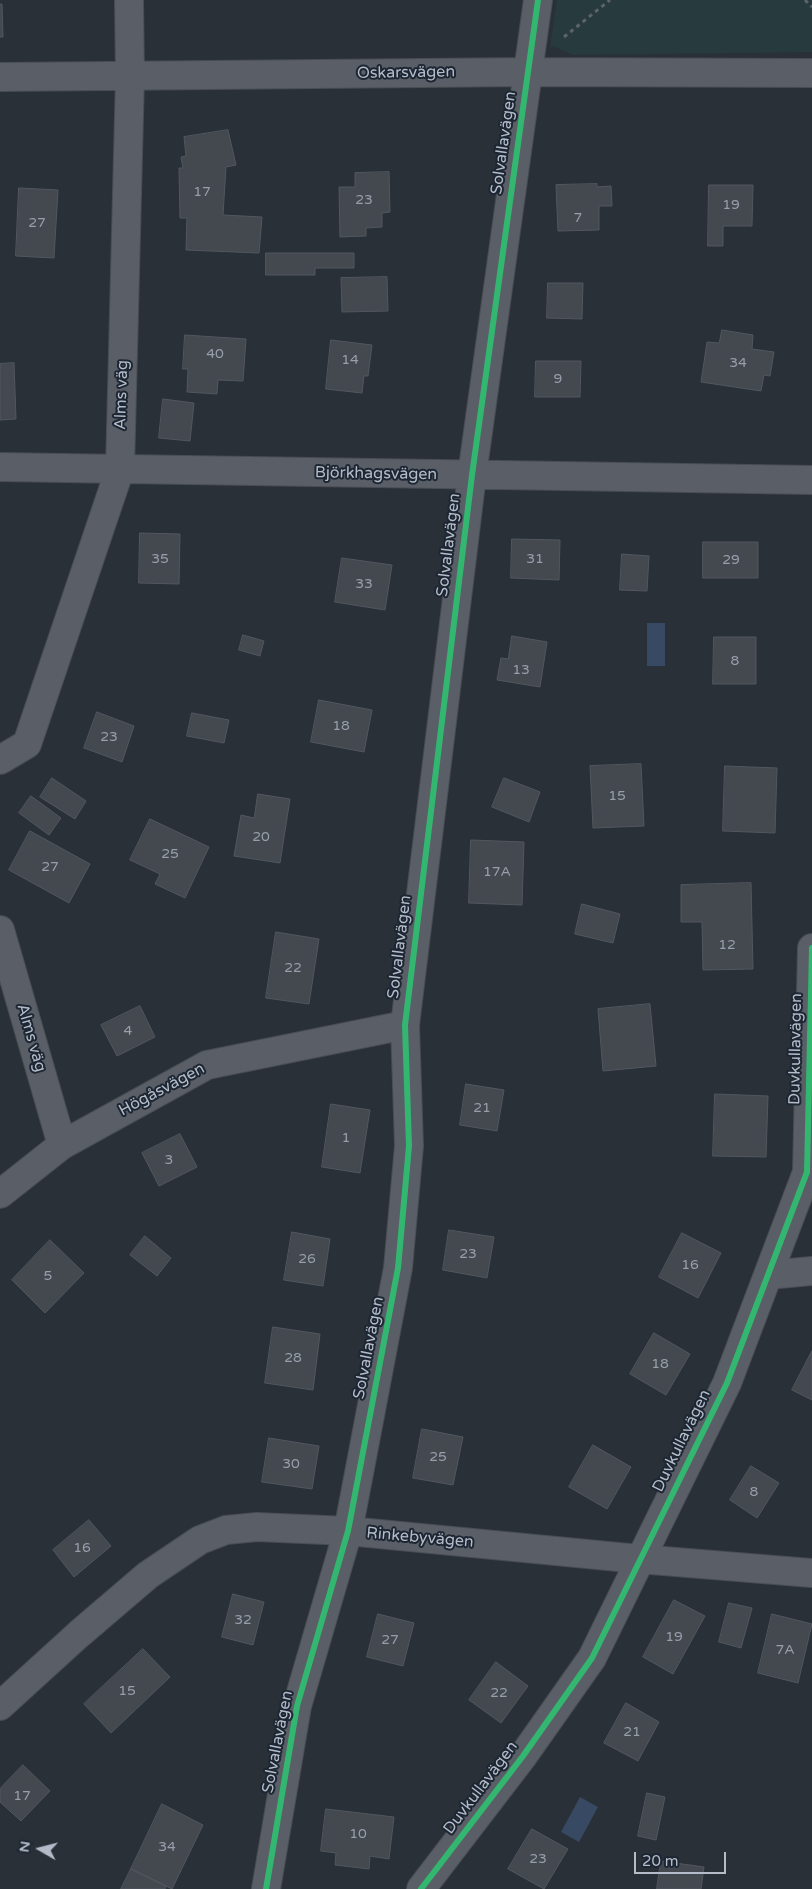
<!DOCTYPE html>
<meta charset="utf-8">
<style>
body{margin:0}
#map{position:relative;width:812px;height:1889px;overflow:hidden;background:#2a3038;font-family:"Varela Round",sans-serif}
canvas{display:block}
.north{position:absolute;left:15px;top:1824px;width:50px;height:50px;-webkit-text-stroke:4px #1d2633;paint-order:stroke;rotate:278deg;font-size:14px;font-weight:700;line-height:20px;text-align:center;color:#b4bcc9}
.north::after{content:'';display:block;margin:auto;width:18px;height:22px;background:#b4bcc9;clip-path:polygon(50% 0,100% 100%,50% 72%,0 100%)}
.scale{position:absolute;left:634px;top:1852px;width:92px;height:22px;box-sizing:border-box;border:2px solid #b4bcc9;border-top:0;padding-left:6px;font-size:15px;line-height:18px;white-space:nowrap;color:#b4bcc9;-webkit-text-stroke:4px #1d2633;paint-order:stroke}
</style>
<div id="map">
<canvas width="812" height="1889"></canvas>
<div class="north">N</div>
<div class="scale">20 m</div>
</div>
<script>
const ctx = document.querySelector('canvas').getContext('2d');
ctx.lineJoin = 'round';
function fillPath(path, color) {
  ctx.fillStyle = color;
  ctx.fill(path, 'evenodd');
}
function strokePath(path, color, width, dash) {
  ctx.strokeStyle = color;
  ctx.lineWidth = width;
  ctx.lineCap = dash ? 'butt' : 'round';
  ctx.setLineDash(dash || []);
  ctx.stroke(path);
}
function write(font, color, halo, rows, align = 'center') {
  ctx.font = font + ' "Varela Round",sans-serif';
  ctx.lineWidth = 4;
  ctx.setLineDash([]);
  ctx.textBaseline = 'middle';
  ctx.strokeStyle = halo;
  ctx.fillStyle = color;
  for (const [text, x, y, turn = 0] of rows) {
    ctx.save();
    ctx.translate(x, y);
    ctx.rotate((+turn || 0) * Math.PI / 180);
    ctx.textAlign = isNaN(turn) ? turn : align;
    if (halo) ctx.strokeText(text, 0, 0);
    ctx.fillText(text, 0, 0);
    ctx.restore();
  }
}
fillPath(new Path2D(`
 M557,0H812V52L573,55L553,46L550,48Z`), '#273a3e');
fillPath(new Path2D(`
 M647,623H665V666H647Z
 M580,1797L598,1807L579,1842L561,1832Z`), '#384963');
const building = new Path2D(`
 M0,4H2L3,37H0Z
 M228,130L236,165L226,167L223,215L262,217L259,253L186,250L187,218H180L179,168H183L181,157L186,156L184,137Z
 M389,172L390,212L382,213V227L366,228V236L340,237L339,187H355V173Z
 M597,184V187L611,186L612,206H599V230L558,231L556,185Z
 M709,185H753L752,226H723V246H708Z
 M19,188L58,190L54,258L16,256Z
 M266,253H354V268H315V275H266Z
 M387,277L388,311L342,312L341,278Z
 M548,283H583L582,319L547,318Z
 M722,330L753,335L752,349L774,352L770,376L764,375L761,391L701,382L707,342L719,343Z
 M185,335L246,339L243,381L218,380L217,394L187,392L188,369H183Z
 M331,340L372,345L368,376H364L362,393L326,389Z
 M536,361H581L580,397H535Z
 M14,363L16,419L0,420V364Z
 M163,399L194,403L190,441L159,438Z
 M140,533L180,534L179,584L139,583Z
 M512,539L560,540L559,580L511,578Z
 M703,542H758V578H703Z
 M622,554L649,556L647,591L620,590Z
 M342,558L392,565L385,610L335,602Z
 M243,635L264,641L260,656L239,650Z
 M512,636L547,642L540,687L497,680L501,658L508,659Z
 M714,637H756V684H713Z
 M319,700L372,710L364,752L311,742Z
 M97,712L134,726L122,762L84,748Z
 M192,713L229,720L224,743L187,736Z
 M641,764L644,826L593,828L590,766Z
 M725,766L777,768L775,833L723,831Z
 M52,778L86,801L75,819L40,797Z
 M504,778L540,792L529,822L492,807Z
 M258,794L290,799L280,863L234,856L241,815L254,818Z
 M31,796L61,818L49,835L19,813Z
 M150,819L209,847L185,898L155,884L160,874L130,860Z
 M30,831L90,864L69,903L9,870Z
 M471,840L524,842L522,905L469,903Z
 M751,883L753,969L703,970L702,922H681V885Z
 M582,904L620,914L613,943L575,934Z
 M276,932L319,939L309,1004L266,998Z
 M650,1004L656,1066L603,1071L598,1009Z
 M140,1006L155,1037L117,1056L101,1025Z
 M466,1084L504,1090L497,1131L460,1125Z
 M715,1094L768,1096L766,1157L713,1156Z
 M331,1104L370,1110L360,1173L322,1167Z
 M180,1134L197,1167L159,1186L142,1153Z
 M449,1230L494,1237L487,1278L443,1270Z
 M292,1232L330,1239L323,1286L284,1280Z
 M682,1233L721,1253L698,1298L659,1277Z
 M145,1236L171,1258L157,1276L130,1255Z
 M50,1240L84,1273L45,1313L12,1280Z
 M273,1327L320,1334L313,1390L265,1383Z
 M654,1333L690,1354L666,1395L630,1374Z
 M812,1351V1400L792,1390Z
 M422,1429L463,1437L453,1485L413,1478Z
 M269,1438L319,1446L312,1489L262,1482Z
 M593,1445L631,1467L607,1509L569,1487Z
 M751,1466L779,1483L757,1518L730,1500Z
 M89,1520L111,1546L74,1577L53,1550Z
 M233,1594L264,1602L253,1645L222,1637Z
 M674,1600L705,1616L673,1674L643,1657Z
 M729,1603L752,1608L741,1648L719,1642Z
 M378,1614L414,1623L403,1666L367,1657Z
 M772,1614L812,1624L798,1683L758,1673Z
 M143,1649L170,1677L111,1733L84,1704Z
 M496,1662L528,1686L501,1723L469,1700Z
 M626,1703L659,1722L638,1761L604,1743Z
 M23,1765L50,1791L21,1821L0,1802V1789Z
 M647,1793L665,1797L656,1840L638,1836Z
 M162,1804L203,1825L172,1889L131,1869Z
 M326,1809L394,1817L389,1859L370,1856L369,1869L335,1865L336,1853L321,1851Z
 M532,1829L568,1849L544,1889L508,1869Z
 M661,1861L704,1867L701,1889H657Z
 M131,1869L166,1886L165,1889H121Z`);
fillPath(building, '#444950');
strokePath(building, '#52575f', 1);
const minor = new Path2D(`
 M0,77L528,72L812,73
 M0,467L812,480
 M0,760L27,744L120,469L130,76L129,0
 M0,930L62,1145
 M0,1194L62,1145L207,1065L405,1025
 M768,1275L812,1271
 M0,1706L79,1634L148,1575L200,1540L226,1530L257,1527L348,1531L639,1559L812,1573
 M266,1889L297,1706L348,1531L398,1268L409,1146L405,1025L472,475L538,0
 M421,1889L523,1756L592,1658L727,1383L807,1172L812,948`);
strokePath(minor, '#484c53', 30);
strokePath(new Path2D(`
 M805,0L812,7
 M564,37L610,0`), '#5d636a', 3, [4, 4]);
strokePath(minor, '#5a5e66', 28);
strokePath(new Path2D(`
 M266,1889L297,1706L348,1531L398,1268L409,1146L405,1025L472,475L538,0
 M421,1889L523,1756L592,1658L727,1383L807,1172L812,948`), '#33b770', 6);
write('14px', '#989fab', null, [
 ["17",202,192],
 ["23",364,200],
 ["19",731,205],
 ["7",578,218],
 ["27",37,223],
 ["40",215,354],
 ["14",350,360],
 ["34",738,363],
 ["9",558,379],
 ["35",160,559],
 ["31",535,559],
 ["29",731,560],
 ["33",364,584],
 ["8",735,661],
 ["13",521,670],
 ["18",341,726],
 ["23",109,737],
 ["15",617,796],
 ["20",261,837],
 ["25",170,854],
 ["27",50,867],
 ["17A",497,872],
 ["12",727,945],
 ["22",293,968],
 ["4",128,1031],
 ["21",482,1108],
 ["1",346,1138],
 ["3",169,1160],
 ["23",468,1254],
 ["26",307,1259],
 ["16",690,1265],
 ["5",48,1276],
 ["28",293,1358],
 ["18",660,1364],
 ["25",438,1457],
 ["30",291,1464],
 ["8",754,1492],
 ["16",82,1548],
 ["32",243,1620],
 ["19",674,1637],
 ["27",390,1640],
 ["7A",785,1650],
 ["15",127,1691],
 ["22",499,1693],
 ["21",632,1732],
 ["17",22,1796],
 ["10",358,1834],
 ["34",167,1847],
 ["23",538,1859]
]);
write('16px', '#b4bcc9', '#1d2633', [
 ["Oskarsvägen",406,73,-1],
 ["Solvallavägen",504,143,-82],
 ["Alms väg",122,395,-88],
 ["Björkhagsvägen",376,474,1],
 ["Solvallavägen",449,545,-83],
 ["Solvallavägen",400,947,-83],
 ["Alms väg",31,1038,74],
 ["Duvkullavägen",796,1049,-89],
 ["Högåsvägen",162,1090,-28],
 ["Solvallavägen",369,1348,-79],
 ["Duvkullavägen",682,1441,-64],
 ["Rinkebyvägen",420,1538,5],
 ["Solvallavägen",278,1742,-79],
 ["Duvkullavägen",481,1788,-53]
]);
</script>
